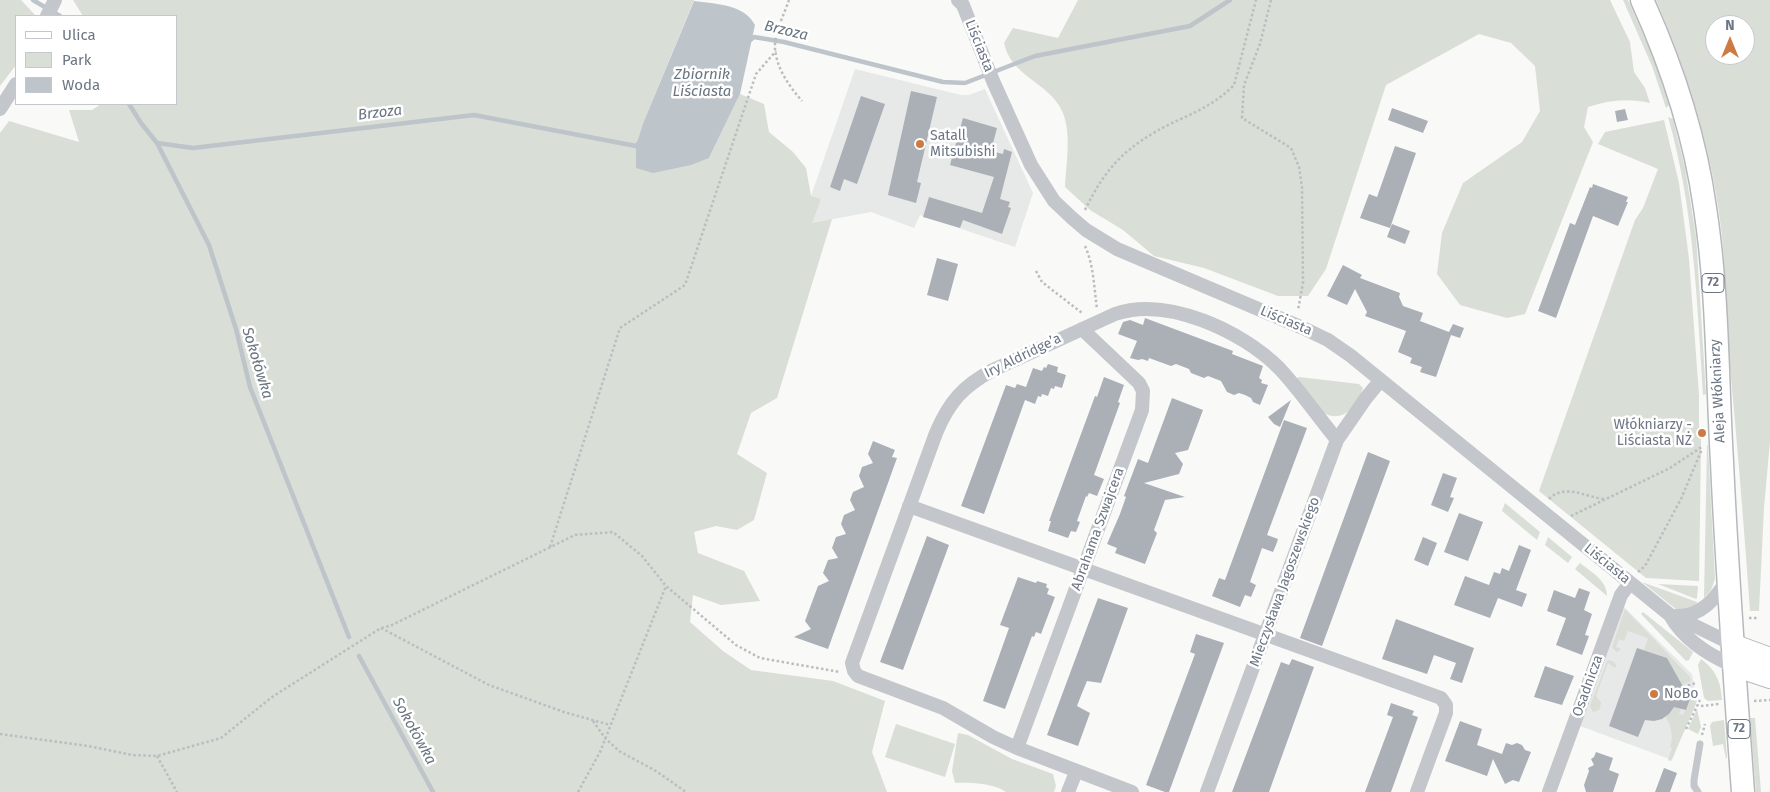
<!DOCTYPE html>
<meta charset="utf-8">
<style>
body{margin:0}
#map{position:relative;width:1770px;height:792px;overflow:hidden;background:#f9f9f8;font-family:"Fira Sans",sans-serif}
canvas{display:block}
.legend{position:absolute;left:15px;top:15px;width:162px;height:90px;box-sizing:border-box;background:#fff;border:1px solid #c4c8ce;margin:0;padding:6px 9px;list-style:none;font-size:15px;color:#6c7684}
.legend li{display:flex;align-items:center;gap:10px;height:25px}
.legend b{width:25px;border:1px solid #c4c8ce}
.north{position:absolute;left:1705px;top:15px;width:50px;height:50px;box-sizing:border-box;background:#fff;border:1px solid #c4c8ce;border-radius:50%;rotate:0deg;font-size:14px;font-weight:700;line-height:20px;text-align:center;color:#6c7684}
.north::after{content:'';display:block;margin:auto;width:18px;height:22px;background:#cd7a43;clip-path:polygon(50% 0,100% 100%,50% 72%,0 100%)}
</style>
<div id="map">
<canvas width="1770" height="792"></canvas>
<ul class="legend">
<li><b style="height:6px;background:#fff"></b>Ulica</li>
<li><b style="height:14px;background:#d9ded7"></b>Park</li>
<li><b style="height:14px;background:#bdc4ca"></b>Woda</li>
</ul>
<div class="north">N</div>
</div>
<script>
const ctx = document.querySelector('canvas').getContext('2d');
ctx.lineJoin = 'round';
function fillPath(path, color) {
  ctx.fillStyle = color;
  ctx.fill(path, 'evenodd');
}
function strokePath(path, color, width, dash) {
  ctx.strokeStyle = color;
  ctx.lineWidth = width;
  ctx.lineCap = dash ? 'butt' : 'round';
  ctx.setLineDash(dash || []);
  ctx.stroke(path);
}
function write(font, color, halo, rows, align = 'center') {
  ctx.font = font + ' "Fira Sans",sans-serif';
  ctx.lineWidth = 5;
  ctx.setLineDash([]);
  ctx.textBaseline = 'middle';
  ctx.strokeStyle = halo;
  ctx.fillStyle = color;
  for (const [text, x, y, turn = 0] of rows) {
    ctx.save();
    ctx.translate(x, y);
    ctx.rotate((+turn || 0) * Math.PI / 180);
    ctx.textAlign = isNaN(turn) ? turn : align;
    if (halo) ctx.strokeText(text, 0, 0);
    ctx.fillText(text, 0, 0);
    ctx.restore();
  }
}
fillPath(new Path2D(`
 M855,69L961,95H969L985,89L1033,193L1015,247L920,215L914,228L871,212L812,223L811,196Z
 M1622,605L1692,674L1697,701L1672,760L1580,726Z`), '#e7e8e8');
fillPath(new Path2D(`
 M0,0H21L36,16H16V65L0,86Z
 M73,0H694L644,121L709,158L740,94L764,104L769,132L793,152L806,168L811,196L821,199L812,223L832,219L777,398L751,413L737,454L767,473L754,520L737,530L716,526L694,532L698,553L744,571L760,601L721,605L693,595L690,622L723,651L751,670L833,681L885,701L872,752L887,792H0V133L9,121L79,142L69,110H92L101,104H176V16H83Z
 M1078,0H1610L1630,42L1634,72L1645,88L1650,103C1628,98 1609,100 1588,107L1584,127L1593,142L1525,314L1507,318L1460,305L1437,274L1442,233L1463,183L1522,142L1540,111L1535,66L1511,43L1479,34L1386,85L1326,269L1308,296H1278L1204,268L1154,256L1123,230L1090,210L1065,187C1066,165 1072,132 1062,111C1049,82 1011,77 1004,43L1013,28L1058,38Z
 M1623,0H1628L1654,59L1669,105L1666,108L1652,66Z
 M1656,0H1770V441L1764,508L1759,611H1750C1744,526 1737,441 1729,356C1726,311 1726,265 1720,220C1710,144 1687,71 1656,0ZM1715,25H1745V55H1715Z
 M1668,117L1673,119L1685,168L1696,236L1706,394L1703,395C1697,301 1694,208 1668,117Z
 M1664,120L1679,183L1689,259L1699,395V438H1701V445L1699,581L1646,578L1539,491L1635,220L1643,208L1658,169L1598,144L1605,132Z
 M1299,377L1359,384L1363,388C1358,405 1343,424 1324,413L1296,379Z
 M1707,445H1708L1715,579L1711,590L1704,598Z
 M1505,503L1540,532L1537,540L1502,511Z
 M1548,537L1572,557L1568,563L1545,545Z
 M1580,563C1591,572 1607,580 1607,596L1575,569Z
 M1642,582L1697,602V605L1691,609L1677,610Z
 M1658,584L1698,586L1697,598L1696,599Z
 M1625,609L1690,677L1691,681L1682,685L1667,658L1644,650L1648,638L1628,631L1624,641L1619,639L1616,647L1621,649L1617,652L1613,649L1612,647Z
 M1643,612L1693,652L1689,660L1686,661L1641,614Z
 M1701,659C1716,670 1721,682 1722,700L1708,701L1704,698L1698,665Z
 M1609,660L1614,662L1616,665L1615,668L1608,663L1596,696L1601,703L1599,710L1593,712L1590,706L1607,661Z
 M1693,688L1696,704L1671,761L1668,760L1672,748L1670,747C1674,737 1671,726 1666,717L1669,714L1673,706L1681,709L1679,714L1683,715L1690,699L1684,689Z
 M1697,709L1701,727L1698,734L1688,729Z
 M1750,718H1755L1761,792H1756Z
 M1724,720L1727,757L1726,759L1723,744L1713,746L1710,726L1712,722Z
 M896,724L955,744L945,777L885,757Z
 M958,733L968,735L1012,759L1053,774L1056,786L1054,792H1006C994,783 969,782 955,783L952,771Z`), '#d9ded7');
fillPath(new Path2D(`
 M694,1C716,4 744,4 755,25L740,94L709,158L691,165L653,173L636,168V146L644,121Z`), '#bdc4ca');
strokePath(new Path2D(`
 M33,0L60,16
 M749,41L754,37L784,42L943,82L965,83L1035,56L1190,26L1230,0
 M129,104L141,123L157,143L209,245L236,329L250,387L349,637
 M157,143L193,148L474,115L636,146L639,143
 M359,656L433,792`), '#bdc4ca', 4.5);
fillPath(new Path2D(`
 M911,91L937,97L917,182L921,183L916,203L888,195Z
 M861,96L885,104L857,184L844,179L840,191L830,187Z
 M1392,108L1428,121L1423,133L1388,120Z
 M1625,109L1628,120L1617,122L1615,111Z
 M963,118L997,128L991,151L1003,154L1004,149L1012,152L1000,199L1010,202L1008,207L1011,208L1002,234L963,220L960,228L923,217L929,197L982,213L994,177L950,165Z
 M1395,146L1416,153L1390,228L1360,218L1369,194L1377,197Z
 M1593,184L1628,197L1626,202H1628L1618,226L1593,216L1556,318L1538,311L1570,223L1575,225L1590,187L1592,188Z
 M1392,224L1410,231L1405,244L1387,237Z
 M937,258L958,264L948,301L927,295Z
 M1343,265L1362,275L1360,278L1400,293L1399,297L1403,306L1423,313L1420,321L1449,332L1453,324L1464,328L1460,338L1451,335L1436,377L1420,372L1422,367L1410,363L1412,358L1398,352L1406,331L1365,316L1367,312L1355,289L1347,305L1327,296Z
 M1145,318L1233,351L1232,354L1263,366L1259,378L1262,380L1261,383L1268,385L1260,405L1253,402L1251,398L1245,395L1239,393L1234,395L1227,392L1221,381L1208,376L1204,378L1191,373L1189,369L1176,364L1171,366L1149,358L1148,361L1142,359L1138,360L1130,358L1137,341L1118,334L1123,322L1130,320L1143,325Z
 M1048,364L1058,367L1057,372L1066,375L1062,388L1055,386L1054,389L1051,388L1048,396L1042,394L1041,397L1038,396L1035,404L1025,400L984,514L961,506L1006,385L1015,388L1017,384L1026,387L1033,368L1042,371L1044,367L1046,368Z
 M1104,377L1124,385L1118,402L1120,403L1094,475L1104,479L1097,496L1089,493L1087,497L1086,496L1077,521L1080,522L1076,532L1071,531L1068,538L1048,531L1051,521H1049L1095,396L1097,397Z
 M1172,398L1203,410L1188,450L1175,453L1183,464L1179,474L1144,483L1185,497L1165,500L1154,530L1157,533L1145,564L1115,553L1117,548L1107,544L1120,514L1126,497L1124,496L1138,459L1148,463Z
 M1291,400L1280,427L1274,424L1268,417Z
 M1284,420L1307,428L1267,535L1278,539L1276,545L1273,552L1262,548L1250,582L1256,585L1251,597L1245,595L1240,607L1212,596L1219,578L1225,580Z
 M873,441L895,450L892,457L897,458L828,649L794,637L811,629L805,621L818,586L829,581L823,573L828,560L838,558L832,548L836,537L846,534L841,524L844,515L855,510L850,500L853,492L864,487L859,476L862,467L873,463L868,454Z
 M1368,452L1390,461L1322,646L1300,638Z
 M1443,473L1457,478L1450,497L1454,498L1448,512L1431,505Z
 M1459,513L1483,522L1468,561L1444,552Z
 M927,536L949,545L903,670L880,662Z
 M1423,537L1437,543L1428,566L1414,560Z
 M1519,545L1531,550L1516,590L1527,594L1522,607L1498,598L1490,618L1454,605L1465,576L1489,585L1494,572L1500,574L1502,568L1509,571Z
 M1018,577L1036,583L1037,581L1047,584L1046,587L1049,589L1047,594L1055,597L1041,634L1036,632L1034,637L1032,636L1005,709L983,701L1009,628L1000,625Z
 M1579,588L1590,592L1584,610L1592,614L1585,635L1589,636L1582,655L1556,645L1566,618L1547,611L1554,590L1575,598Z
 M1098,598L1128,608L1101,683L1087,681L1082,693L1077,706L1090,713L1078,746L1047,735Z
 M1396,619L1474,648L1462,683L1450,679L1456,663L1434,655L1427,674L1382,659Z
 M1196,634L1224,643L1169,792H1165L1146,785L1195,654L1190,652Z
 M1637,648L1667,658L1690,699L1686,710L1674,707L1669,714L1662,719L1654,721L1645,720L1638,737L1609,726Z
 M1292,659L1314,667L1269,792H1232L1281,662L1289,665Z
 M1545,666L1574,676L1562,705L1534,697Z
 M1391,703L1414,711L1412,715L1418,717L1391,792H1365L1393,717L1387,715Z
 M1460,721L1482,729L1477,745L1502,754L1506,743L1512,745L1517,743L1522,745L1525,750L1531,752L1519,782L1513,780L1505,784L1493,759L1487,776L1445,761Z
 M1596,752L1613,758L1609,770L1619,774L1613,792H1586L1584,785L1589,771L1588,768L1594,765L1591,759L1594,757Z
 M1664,768L1677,773L1670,792H1655Z`), '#abb0b7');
const secondary = new Path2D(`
 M1732,644L1770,658
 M1734,666L1770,678`);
const primary = new Path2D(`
 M1642,0C1672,66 1695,136 1705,208C1718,291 1717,377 1722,462C1727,572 1735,682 1743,792`);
strokePath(secondary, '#b6b9be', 22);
strokePath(primary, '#b5b8bc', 25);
strokePath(new Path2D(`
 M789,0C784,15 774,33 775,49C777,69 789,86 802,101
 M1271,0L1260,44L1244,85L1242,118L1291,148L1299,167L1302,187L1303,283L1298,310
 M1085,210C1106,166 1128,145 1172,123C1194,113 1217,103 1234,85L1256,0
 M1085,246C1094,266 1094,288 1097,309
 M1036,271L1042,282L1082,313
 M1549,499C1565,483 1585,497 1604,499
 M1571,516L1670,468L1703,446
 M550,547L620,328L685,285L756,74L776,51
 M1638,572L1645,566L1681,499L1702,449
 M1749,618H1759
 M381,628L489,685L564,712L610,725
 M1683,687L1696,683
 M1754,701L1770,700
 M1701,706L1719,704
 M593,721L605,738L619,751L656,771L686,792
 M1686,729L1700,700
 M0,734L88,746L132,755L157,756L221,738L272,697L381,628L390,626L575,535L613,532L642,556L666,586L736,645L760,658L840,672
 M1702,735L1705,724
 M157,756L177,792
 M578,792L600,752L666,586`), '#bbbdc0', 2.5, [2.5, 2.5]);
strokePath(new Path2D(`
 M1698,792L1694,786V780L1700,744`), '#c3c6ca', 7);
strokePath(new Path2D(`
 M958,0L963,5L993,81L1031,165L1054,201L1072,218L1086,230L1117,249L1303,328L1328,340L1351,356L1670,615L1685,621L1732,644
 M47,16L55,0
 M0,109L16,84
 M909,506L1441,698L1446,705V713L1417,792
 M1670,615C1684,640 1708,655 1734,666
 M1676,616C1701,617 1715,599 1728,579
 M1017,748L1142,410L1143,391L1139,383L1082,329
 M1068,792L1076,772
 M1132,792L1017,748L993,737L943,708L858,676L854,671L852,663L936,433C949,402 963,386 993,370L1115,314C1167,296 1242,331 1279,368C1299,389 1318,417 1337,440
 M1207,792L1337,440L1366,398L1380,381
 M1549,792L1621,595L1630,583`), '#c3c6ca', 14);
strokePath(secondary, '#fff', 20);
strokePath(primary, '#fff', 22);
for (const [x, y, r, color] of [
 [920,144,5,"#cd7a43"],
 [1702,433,5,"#cd7a43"],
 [1654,694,5,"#cd7a43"]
]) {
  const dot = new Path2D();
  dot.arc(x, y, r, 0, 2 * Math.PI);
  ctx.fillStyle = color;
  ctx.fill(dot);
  strokePath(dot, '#fff', 2);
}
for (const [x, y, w] of [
 [1713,283,22],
 [1739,729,22]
]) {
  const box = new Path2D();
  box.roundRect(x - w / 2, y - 9.5, w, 19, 4);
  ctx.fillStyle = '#fff';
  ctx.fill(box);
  strokePath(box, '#6c7684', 1);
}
write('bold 12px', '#6c7684', null, [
 ["72",1713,283],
 ["72",1739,729]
]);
write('14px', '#6c7684', '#fff', [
 ["Liściasta",979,46,68],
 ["Liściasta",1286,321,23],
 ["Iry Aldridge’a",1023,356,-26],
 ["Aleja Włókniarzy",1718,391,-93],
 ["Abrahama Szwajcera",1098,529,-70],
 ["Liściasta",1607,564,39],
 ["Mieczysława Jagoszewskiego",1285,582,-70],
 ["Osadnicza",1588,686,-70]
]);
write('14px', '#6c7684', '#fff', [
 ["Satall",930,136],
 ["Mitsubishi",930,152],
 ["Włókniarzy -",1692,425,"right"],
 ["Liściasta NŻ",1692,441,"right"],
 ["NoBo",1664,694]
], 'left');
write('italic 15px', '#68757f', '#fff', [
 ["Brzoza",786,31,13],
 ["Zbiornik",702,75],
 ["Liściasta",702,92],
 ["Brzoza",380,113,-7],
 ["Sokołówka",257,363,73],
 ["Sokołówka",414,731,61]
]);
</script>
